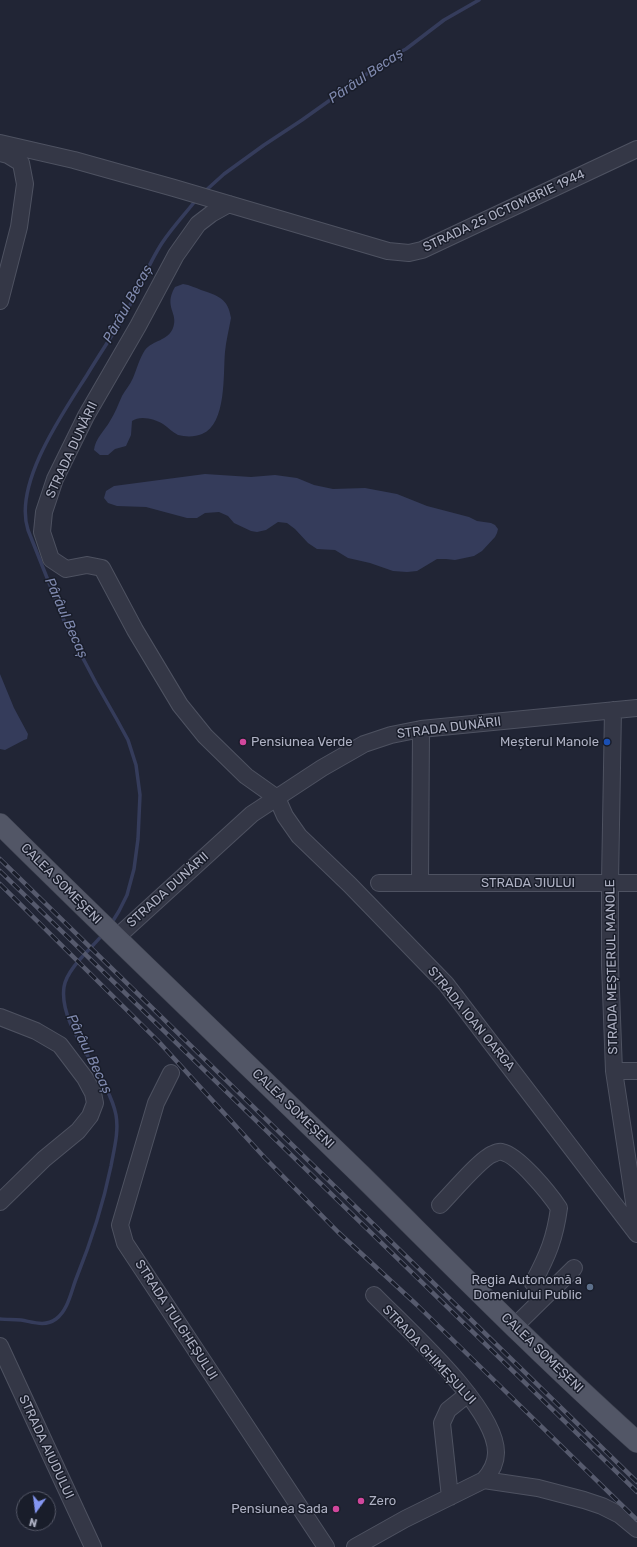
<!DOCTYPE html>
<meta charset="utf-8">
<style>
body{margin:0}
#map{position:relative;width:637px;height:1547px;overflow:hidden;background:#212535;font-family:Rubik,sans-serif}
canvas{display:block}
.north{position:absolute;left:16px;top:1491px;width:40px;height:40px;box-sizing:border-box;background:#191d2a;border:1px solid #555867;border-radius:50%;rotate:194deg;font-size:11px;font-weight:700;line-height:16px;text-align:center;color:#aeb1c3}
.north::after{content:'';display:block;margin:auto;width:14px;height:18px;background:#8496f1;clip-path:polygon(50% 0,100% 100%,50% 72%,0 100%)}
</style>
<div id="map">
<canvas width="637" height="1547"></canvas>
<div class="north">N</div>
</div>
<script>
const ctx = document.querySelector('canvas').getContext('2d');
ctx.lineJoin = 'round';
function fillPath(path, color) {
  ctx.fillStyle = color;
  ctx.fill(path, 'evenodd');
}
function strokePath(path, color, width, dash) {
  ctx.strokeStyle = color;
  ctx.lineWidth = width;
  ctx.lineCap = dash ? 'butt' : 'round';
  ctx.setLineDash(dash || []);
  ctx.stroke(path);
}
function write(font, color, halo, rows, align = 'center') {
  ctx.font = font + ' Rubik,sans-serif';
  ctx.lineWidth = 3;
  ctx.setLineDash([]);
  ctx.textBaseline = 'middle';
  ctx.strokeStyle = halo;
  ctx.fillStyle = color;
  for (const [text, x, y, turn = 0] of rows) {
    ctx.save();
    ctx.translate(x, y);
    ctx.rotate((+turn || 0) * Math.PI / 180);
    ctx.textAlign = isNaN(turn) ? turn : align;
    if (halo) ctx.strokeText(text, 0, 0);
    ctx.fillText(text, 0, 0);
    ctx.restore();
  }
}
fillPath(new Path2D(`
 M183,284C190,285 196,288 201,290C218,296 228,298 231,318C229,329 226,341 225,352C223,373 227,424 202,434C195,437 186,437 178,435C172,432 169,428 163,424C155,419 140,415 132,421L131,435L126,446L115,449L108,455H100L94,450C95,439 105,430 110,421C115,413 118,405 122,396C125,390 130,385 133,378C137,369 139,359 145,350C153,340 168,341 173,328C179,313 163,307 175,287Z
 M205,474L251,477L275,475L297,478L314,485L333,489L365,488L397,494L427,506L469,517L477,521L491,523L495,525L498,529L497,533L495,537L482,551L474,556L455,560L446,559H437L417,571L407,572L393,571L370,563L348,558L335,550L317,549L308,543L295,529L287,523L278,522L266,530L257,532L251,531L234,523L228,516L219,512L205,513L197,518H187L146,507L117,506L108,503L104,498L106,491L114,486Z
 M0,674L14,708L28,734L27,739L24,740L5,750L0,749Z`), '#353c5b');
strokePath(new Path2D(`
 M203,193L224,174L264,145L302,120L392,56L406,49L444,20L479,0
 M111,924L119,911L127,895L134,869L138,839L140,795L136,765L128,740L116,718L96,683L67,628L28,530C13,484 63,413 87,375C99,355 112,336 124,316C138,292 147,266 162,243C172,228 185,214 196,200
 M0,1319C7,1320 14,1319 21,1320C33,1322 45,1327 56,1319C68,1310 71,1292 76,1279C91,1242 103,1205 111,1166C114,1149 119,1132 116,1115C108,1074 58,1028 64,987C67,968 92,948 104,933`), '#353c5b', 3.5);
const minor = new Path2D(`
 M0,143L74,160L174,188L388,251L409,253L422,250L637,149
 M0,153L8,155L21,163L25,184L19,227L0,301
 M229,204L211,214L198,224L176,255L138,326L86,416L55,479L44,512L42,532L51,559L66,569L87,565L102,568L135,630L180,705L205,736L246,776L277,798L285,816L299,836L350,885L446,984L637,1234
 M613,710L610,882V965L614,1071L637,1222
 M379,883H637
 M420,883L421,729
 M116,938L252,814L322,768L364,744L391,735L421,729L637,708
 M0,1017L36,1031L60,1045L85,1078L93,1093L95,1103L90,1116L78,1131L44,1159L0,1202
 M614,1071H637
 M171,1073L156,1103L120,1225L125,1243L326,1547
 M440,1205C450,1195 481,1158 493,1154C495,1153 499,1151 502,1152C518,1155 549,1193 559,1208C555,1238 548,1255 533,1283L546,1295
 M515,1326L574,1268
 M0,1346L93,1547
 M484,1480L538,1488L584,1500L602,1506L620,1515L637,1529
 M450,1497L442,1423L448,1410L468,1394
 M355,1547L405,1519L484,1480C491,1472 496,1464 496,1453C497,1408 405,1327 374,1295`);
const major = new Path2D(`
 M0,824C119,942 241,1058 361,1175C452,1265 542,1357 637,1442`);
strokePath(minor, '#4e5261', 18);
strokePath(major, '#3d414f', 22);
strokePath(minor, '#343746', 16);
strokePath(major, '#525666', 21);
const rail = new Path2D(`
 M0,859L637,1482
 M0,871L637,1492
 M0,884L159,1042L265,1158L338,1232L417,1305L637,1520`);
strokePath(rail, '#565a6d', 4.5);
strokePath(rail, '#191d2a', 3, [9]);
for (const [x, y, r, color] of [
 [243,742,4,"#d1479c"],
 [607,742,4,"#1a4fb4"],
 [590,1287,4,"#5c6f8a"],
 [361,1501,4,"#d1479c"],
 [336,1509,4,"#d1479c"]
]) {
  const dot = new Path2D();
  dot.arc(x, y, r, 0, 2 * Math.PI);
  ctx.fillStyle = color;
  ctx.fill(dot);
  strokePath(dot, '#191d2a', 1.5);
}
write('13px', '#aeb1c3', '#191d2a', [
 ["STRADA 25 OCTOMBRIE 1944",504,211,-25],
 ["STRADA DUNĂRII",72,450,-65],
 ["STRADA DUNĂRII",449,728,-7],
 ["STRADA JIULUI",528,883],
 ["CALEA SOMEȘENI",61,884,45],
 ["STRADA DUNĂRII",168,890,-42],
 ["STRADA MEȘTERUL MANOLE",612,967,-91],
 ["STRADA IOAN OARGA",471,1019,51],
 ["CALEA SOMEȘENI",293,1109,44],
 ["STRADA TULGHEȘULUI",176,1320,57],
 ["CALEA SOMEȘENI",542,1353,44],
 ["STRADA GHIMEȘULUI",429,1355,47],
 ["STRADA AIUDULUI",46,1447,65]
]);
write('13px', '#aeb1c3', '#191d2a', [
 ["Pensiunea Verde",251,742,"left"],
 ["Meșterul Manole",599,742],
 ["Regia Autonomă a",582,1280],
 ["Domeniului Public",582,1295],
 ["Zero",369,1501,"left"],
 ["Pensiunea Sada",328,1509]
], 'right');
write('italic 14px', '#7f89ae', '#191d2a', [
 ["Pârâul Becaș",366,76,-34],
 ["Pârâul Becaș",128,304,-61],
 ["Pârâul Becaș",66,618,66],
 ["Pârâul Becaș",89,1054,64]
]);
</script>
